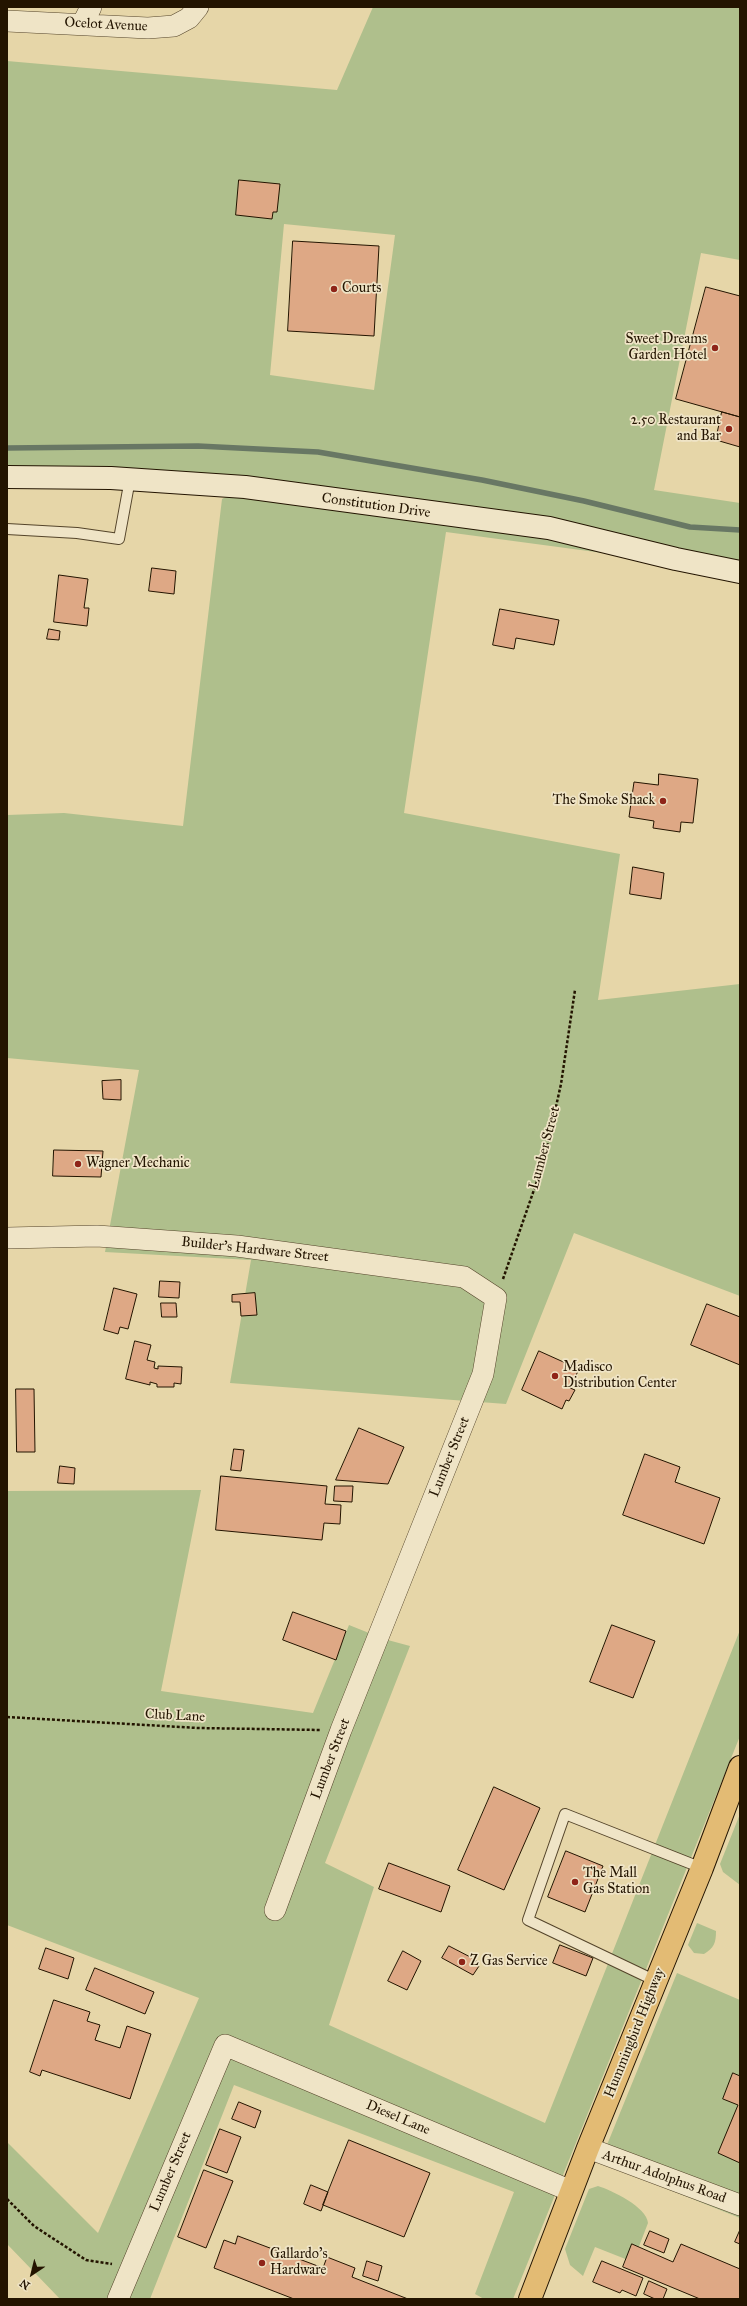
<!DOCTYPE html>
<style>
body{margin:0}
#map{position:relative;width:747px;height:2306px;overflow:hidden;background:#e6d6a8;font-family:"IM FELL Great Primer",serif}
canvas{display:block}
.frame{position:absolute;inset:0;border:8px solid #231400;pointer-events:none}
.north{position:absolute;left:12px;top:2254px;width:40px;height:40px;-webkit-text-stroke:3px #efe4c6;paint-order:stroke;rotate:215deg;font-size:11px;font-weight:700;line-height:16px;text-align:center;color:#231400}
.north::after{content:'';display:block;margin:auto;width:14px;height:18px;background:#231400;clip-path:polygon(50% 0,100% 100%,50% 72%,0 100%)}
</style>
<div id="map">
<canvas width="747" height="2306"></canvas>
<div class="frame"></div>
<div class="north">N</div>
</div>
<script>
const ctx = document.querySelector('canvas').getContext('2d');
ctx.lineJoin = 'round';
function fillPath(path, color) {
  ctx.fillStyle = color;
  ctx.fill(path, 'evenodd');
}
function strokePath(path, color, width, dash) {
  ctx.strokeStyle = color;
  ctx.lineWidth = width;
  ctx.lineCap = dash ? 'butt' : 'round';
  ctx.setLineDash(dash || []);
  ctx.stroke(path);
}
function write(font, color, halo, rows, align = 'center') {
  ctx.font = font + ' "IM FELL Great Primer",serif';
  ctx.lineWidth = 3.5;
  ctx.setLineDash([]);
  ctx.textBaseline = 'middle';
  ctx.strokeStyle = halo;
  ctx.fillStyle = color;
  for (const [text, x, y, turn = 0] of rows) {
    ctx.save();
    ctx.translate(x, y);
    ctx.rotate((+turn || 0) * Math.PI / 180);
    ctx.textAlign = isNaN(turn) ? turn : align;
    if (halo) ctx.strokeText(text, 0, 0);
    ctx.fillText(text, 0, 0);
    ctx.restore();
  }
}
fillPath(new Path2D(`
 M373,7H740V260L701,253L654,490L740,503V578L663,561L446,532L404,813L620,854L598,1000L740,984V1296L574,1233L506,1404L230,1383L251,1260L105,1252L139,1070L7,1058V815L64,813L183,826L222,499L245,487L7,477V61L337,90ZM284,224L395,235L374,390L270,375Z
 M201,1490L161,1691L313,1713L349,1625L384,1639L410,1646L325,1863L374,1887L329,2025L545,2123L740,1630V1736L513,2299H484L475,2294L514,2192L234,2085L150,2299H60L7,2244V2142L98,2233L199,1998L7,1925V1491Z
 M740,1814V1885L723,1872L720,1864Z
 M697,1923L716,1931C716,1943 714,1948 704,1954L694,1953L688,1945Z
 M677,1973L740,2000V2218L600,2162Z
 M598,2186C611,2190 647,2207 648,2223L633,2262L595,2247L583,2276L570,2265L565,2249L589,2189Z`), '#afbf8c');
strokePath(new Path2D(`
 M7,448L198,446L318,452L482,480L584,501L690,527L740,530`), '#687764', 5.5);
const building = new Path2D(`
 M239,180L280,184L277,212H273L272,219L236,215Z
 M293,241L379,246L374,336L288,331Z
 M706,287L740,296V417L676,399Z
 M722,412L740,417V447L716,440Z
 M152,568L176,571L174,594L149,591Z
 M59,575L88,579L84,608H89L87,626L54,622Z
 M500,609L559,620L554,645L516,638L514,649L493,645Z
 M49,629L60,631L59,640L47,639Z
 M659,774L698,779L693,823L681,822L680,832L653,828L654,821L629,817L634,782L658,785Z
 M633,867L664,873L661,899L630,894Z
 M121,1080V1100L103,1099L102,1081Z
 M54,1150L103,1151L101,1177L53,1176Z
 M160,1281L180,1282L179,1298L159,1297Z
 M114,1288L137,1294L128,1329L120,1327L118,1334L104,1330Z
 M255,1293L257,1315L241,1316L240,1302H232V1295Z
 M161,1303H176L177,1317H162Z
 M707,1304L740,1317V1365L691,1345Z
 M135,1341L151,1345L147,1360L155,1362L154,1368L158,1369V1366L182,1367L181,1384L174,1383V1387H157V1384L150,1382V1385L126,1379Z
 M539,1351L579,1369L570,1388L575,1390L569,1401L566,1400L562,1409L522,1390Z
 M16,1389H34L35,1452H17Z
 M359,1428L404,1447L388,1484L336,1480Z
 M234,1449L244,1450L241,1471L231,1470Z
 M645,1454L680,1467L675,1482L720,1498L704,1544L623,1515Z
 M60,1466L75,1468L74,1484L58,1483Z
 M221,1476L327,1486L325,1504L341,1505L340,1524L324,1523L322,1540L216,1530Z
 M335,1486H353L352,1502L334,1501Z
 M293,1612L346,1631L336,1660L283,1640Z
 M612,1625L655,1641L633,1698L590,1682Z
 M494,1787L540,1808L504,1890L458,1870Z
 M566,1851L603,1866L585,1912L548,1897Z
 M389,1863L450,1886L441,1912L379,1889Z
 M560,1945L593,1958L586,1976L553,1963Z
 M449,1946L476,1960L475,1964L479,1966L473,1975L442,1958Z
 M46,1948L74,1958L68,1979L39,1969Z
 M403,1951L421,1961L407,1990L388,1981Z
 M95,1968L154,1992L145,2014L86,1990Z
 M54,2000L90,2012L87,2021L100,2025L95,2040L120,2048L127,2026L151,2034L130,2099L42,2070L40,2076L30,2072Z
 M733,2073L740,2076V2163L718,2153L738,2105L723,2099Z
 M239,2102L261,2111L255,2128L232,2119Z
 M220,2129L241,2137L227,2173L206,2165Z
 M349,2140L430,2173L404,2237L323,2205Z
 M204,2170L233,2181L206,2248L178,2237Z
 M311,2185L328,2192L321,2211L304,2204Z
 M740,2230V2244L735,2242Z
 M650,2231L669,2239L664,2253L644,2245Z
 M238,2236L323,2268L327,2257L355,2268L352,2277L408,2299H294L214,2268L224,2240L235,2244Z
 M632,2244L673,2262L681,2244L740,2269V2299H700L623,2267Z
 M367,2261L382,2266L378,2281L363,2276Z
 M602,2261L643,2278L636,2296L622,2290L620,2293L593,2282Z
 M649,2281L667,2289L663,2299H655L644,2294Z`);
fillPath(building, '#dea885');
strokePath(building, '#231400', 1);
const service = new Path2D(`
 M7,529L77,533L119,539L130,479
 M656,1981L528,1920L565,1814L702,1868`);
const minor = new Path2D(`
 M7,21L148,28L174,26L189,18L198,7
 M83,23L91,7
 M7,1238L97,1236L237,1246L464,1277L496,1298L483,1374L341,1730L275,1910
 M588,2148L740,2205
 M118,2299L225,2045L571,2191`);
const secondary = new Path2D(`
 M7,477L111,478L245,487L549,528L676,559L740,572`);
const primary = new Path2D(`
 M530,2299L588,2148L702,1868L740,1767`);
strokePath(service, '#54442a', 12);
strokePath(minor, '#54442a', 22);
strokePath(secondary, '#231400', 24);
strokePath(primary, '#231400', 24);
strokePath(new Path2D(`
 M503,1279L544,1161L561,1084L575,990
 M7,1717L198,1728L321,1730
 M7,2199L34,2226L86,2260L112,2264`), '#231400', 2.5, [3, 2]);
strokePath(service, '#efe4c6', 10);
strokePath(minor, '#efe4c6', 21);
strokePath(secondary, '#efe4c6', 22);
strokePath(primary, '#e3bb74', 22);
for (const [x, y, r, color] of [
 [334,289,4,"#8f2418"],
 [715,348,4,"#8f2418"],
 [729,429,4,"#8f2418"],
 [663,801,4,"#8f2418"],
 [78,1164,4,"#8f2418"],
 [555,1376,4,"#8f2418"],
 [575,1882,4,"#8f2418"],
 [462,1962,4,"#8f2418"],
 [262,2263,4,"#8f2418"]
]) {
  const dot = new Path2D();
  dot.arc(x, y, r, 0, 2 * Math.PI);
  ctx.fillStyle = color;
  ctx.fill(dot);
  strokePath(dot, '#efe4c6', 1.5);
}
write('14px', '#231400', '#efe4c6', [
 ["Ocelot Avenue",106,25,3],
 ["Constitution Drive",376,506,8],
 ["Lumber Street",545,1148,-75],
 ["Builder's Hardware Street",255,1250,6],
 ["Lumber Street",450,1457,-68],
 ["Club Lane",175,1716,3],
 ["Lumber Street",331,1759,-69],
 ["Hummingbird Highway",635,2033,-68],
 ["Diesel Lane",398,2118,23],
 ["Lumber Street",171,2172,-67],
 ["Arthur Adolphus Road",664,2177,20]
]);
write('14px', '#231400', '#efe4c6', [
 ["Courts",342,289],
 ["Sweet Dreams",707,340,"right"],
 ["Garden Hotel",707,356,"right"],
 ["2.50 Restaurant",721,421,"right"],
 ["and Bar",721,437,"right"],
 ["The Smoke Shack",655,801,"right"],
 ["Wagner Mechanic",86,1164],
 ["Madisco",563,1368],
 ["Distribution Center",563,1384],
 ["The Mall",583,1874],
 ["Gas Station",583,1890],
 ["Z Gas Service",470,1962],
 ["Gallardo's",270,2255],
 ["Hardware",270,2271]
], 'left');
</script>
